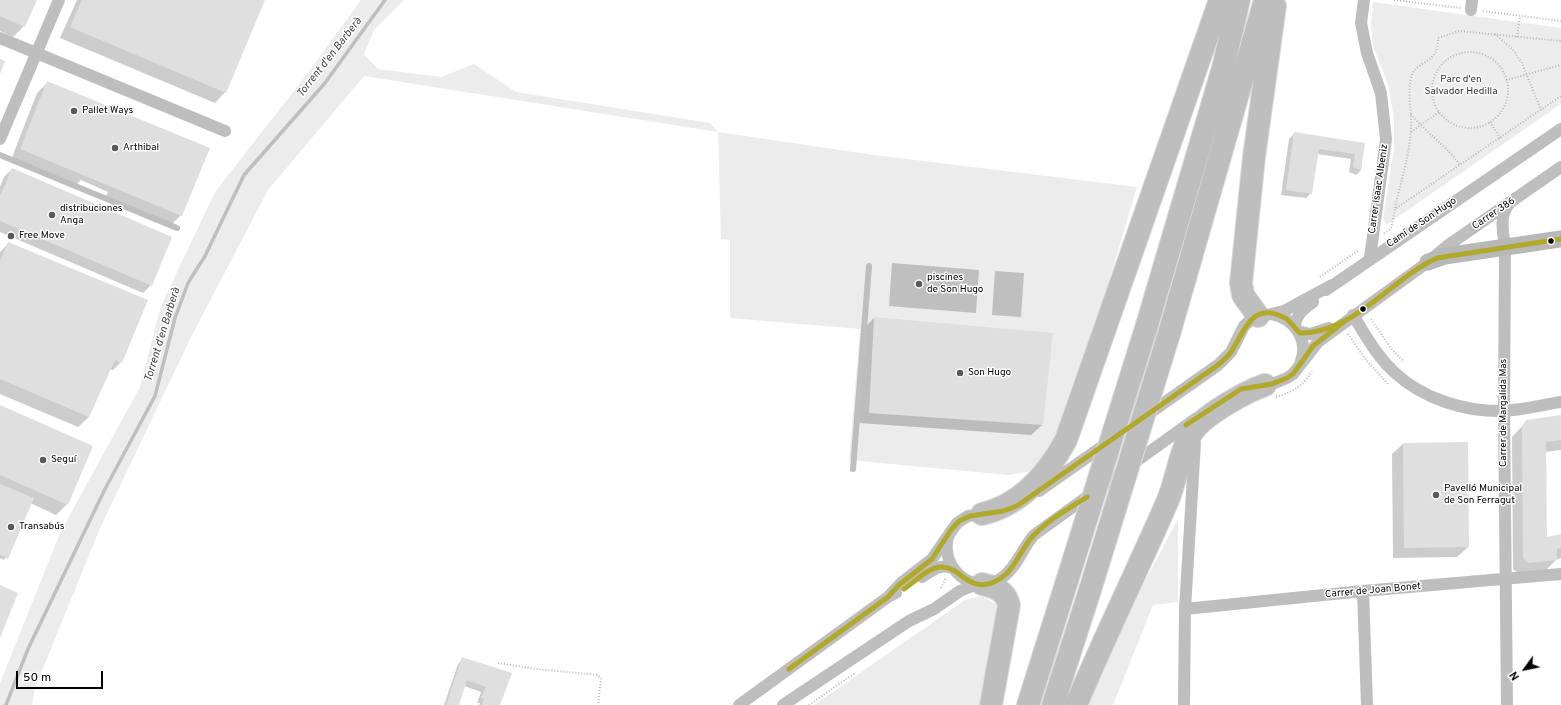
<!DOCTYPE html>
<meta charset="utf-8">
<style>
body{margin:0}
#map{position:relative;width:1561px;height:705px;overflow:hidden;background:#fff;font-family:Overpass,sans-serif}
canvas{display:block}
.north{position:absolute;left:1505px;top:649px;width:40px;height:40px;-webkit-text-stroke:3px #fff;paint-order:stroke;rotate:237deg;font-size:11px;font-weight:700;line-height:16px;text-align:center;color:#000}
.north::after{content:'';display:block;margin:auto;width:14px;height:18px;background:#000;clip-path:polygon(50% 0,100% 100%,50% 72%,0 100%)}
.scale{position:absolute;left:16px;top:671px;width:87px;height:18px;box-sizing:border-box;border:2px solid #000;border-top:0;padding-left:5px;font-size:12px;line-height:14px;white-space:nowrap;color:#000;-webkit-text-stroke:3px #fff;paint-order:stroke}
</style>
<div id="map">
<canvas width="1561" height="705"></canvas>
<div class="north">N</div>
<div class="scale">50 m</div>
</div>
<script>
const ctx = document.querySelector('canvas').getContext('2d');
ctx.lineJoin = 'round';
function fillPath(path, color) {
  ctx.fillStyle = color;
  ctx.fill(path, 'evenodd');
}
function strokePath(path, color, width, dash) {
  ctx.strokeStyle = color;
  ctx.lineWidth = width;
  ctx.lineCap = dash ? 'butt' : 'round';
  ctx.setLineDash(dash || []);
  ctx.stroke(path);
}
function write(font, color, halo, rows, align = 'center') {
  ctx.font = font + ' Overpass,sans-serif';
  ctx.lineWidth = 3;
  ctx.setLineDash([]);
  ctx.textBaseline = 'middle';
  ctx.strokeStyle = halo;
  ctx.fillStyle = color;
  for (const [text, x, y, turn = 0] of rows) {
    ctx.save();
    ctx.translate(x, y);
    ctx.rotate((+turn || 0) * Math.PI / 180);
    ctx.textAlign = isNaN(turn) ? turn : align;
    if (halo) ctx.strokeText(text, 0, 0);
    ctx.fillText(text, 0, 0);
    ctx.restore();
  }
}
fillPath(new Path2D(`
 M361,0H404L374,30L364,54L378,69L441,77L474,64L516,92L710,123L718,132L874,155L1137,187L1068,419L1032,471L1008,475L849,460L860,329L730,318V240L721,239L718,132L364,76L268,190L191,337L100,528L35,688L32,705H0V683L60,533L140,387L161,306L215,192L304,78Z
 M1373,2L1561,28V104L1386,225L1383,218L1394,149V119L1388,84L1373,46L1371,24Z
 M1178,519V602L1153,605L1113,705H1088L1120,628Z
 M982,596L996,604L997,624L981,705H814L965,600Z`), '#ececec');
fillPath(new Path2D(`
 M892,263L979,270L976,313L889,306Z
 M995,271L1024,273L1021,317L992,315Z`), '#bfbfbf');
fillPath(new Path2D(`
 M0,0H36L24,26L13,37L0,31Z
 M77,0H264L225,92L215,103L60,38Z
 M48,82L181,215L170,226L105,199L108,192L81,180L75,186L11,160L37,93Z
 M1294,134L1364,143L1361,170L1356,175L1349,172L1351,159L1317,154L1311,193L1306,198L1281,195L1289,139Z
 M12,169L151,285L143,293L0,232V187L4,177Z
 M9,243L121,362L113,370L110,369L89,417L78,427L0,394V252Z
 M874,318L1042,425L1031,435L859,423L863,329Z
 M0,406L67,504L56,515L30,503L4,560L0,558Z
 M1561,416V450L1545,452L1546,538L1561,535V558L1556,560L1545,571L1518,573L1513,569L1512,437L1527,421Z
 M1467,443L1468,547L1457,557L1393,558L1392,454L1403,444Z
 M463,659L510,674L499,705H479L480,703H477L481,692L464,686L458,705H444L458,664Z`), '#0003');
strokePath(new Path2D(`
 M6,705L28,649L105,489L155,396L175,318L188,283L205,256L244,175L325,83L385,0`), '#bfbfbf', 3.5);
fillPath(new Path2D(`
 M0,0H37L25,27L0,16Z
 M82,0H265L226,93L70,27Z
 M0,59L5,61L0,74Z
 M47,81L210,148L182,216L20,149Z
 M1294,132L1365,143L1361,170L1353,167L1355,154L1319,149L1312,194L1286,190Z
 M12,168L172,237L152,286L0,221V196Z
 M8,242L148,300L122,363L115,360L89,417L0,379V261Z
 M874,317L1053,333L1043,425L869,413Z
 M0,405L93,446L68,505L0,475Z
 M1561,415V440L1546,442L1547,537L1561,534V548L1557,549V560L1528,563L1523,558L1522,426L1526,420Z
 M1468,442L1469,547L1404,548L1403,443Z
 M0,484L34,498L8,559L0,555Z
 M0,585L18,593L0,638Z
 M462,657L512,673L500,705H482L484,698H481L486,687L467,680L459,705H446Z`), '#dfdfdf');
const highway = new Path2D(`
 M1258,316L1243,295L1241,283L1254,157L1275,6
 M1147,325L1223,68L1239,0
 M1169,334L1265,0
 M982,514C1021,505 1047,475 1066,440L1220,0
 M982,584C995,587 1006,591 1009,605L991,705
 M1028,705L1067,581
 M1053,705L1090,590
 M1076,705C1105,636 1138,569 1168,500C1177,479 1180,447 1194,430C1206,414 1247,391 1265,385`);
strokePath(highway, '#dbdbdb', 24);
strokePath(new Path2D(`
 M1394,0L1461,8
 M1483,11L1561,21
 M1495,34L1513,50L1522,63L1541,110
 M1517,37L1520,16
 M1432 90a38 38 0 1 1 76 0a38 38 0 1 1-76 0Z
 M1506,80L1561,65
 M1411,114C1426,133 1446,145 1460,165
 M1490,122L1500,138
 M1411,132L1439,112
 M1395,208C1401,180 1410,155 1411,127C1412,111 1407,94 1411,78C1415,59 1439,66 1438,38L1459,31L1561,41
 M1384,233L1391,229L1395,209L1561,96
 M1320,277L1359,250
 M1371,319L1390,347L1404,362
 M1348,334L1366,360L1388,384
 M1276,397C1292,393 1304,385 1312,371
 M941,588L946,578
 M498,663L537,669L598,675L601,679L598,705
 M809,705L855,673`), '#b9b9b9', 2, [1, 2]);
strokePath(new Path2D(`
 M0,155L177,228
 M853,469L869,266`), '#bebebe', 6);
strokePath(new Path2D(`
 M1364,0L1361,23L1367,53L1381,93L1386,139L1370,258
 M1471,10L1472,0
 M0,38L225,131
 M0,139L59,0
 M1326,290L1561,129
 M1272,314C1293,318 1309,339 1301,361
 M1353,315C1365,335 1377,356 1394,372C1423,399 1465,412 1504,411C1523,410 1542,405 1561,402
 M1295,328C1295,316 1303,309 1313,302
 M1298,331L1310,334L1329,328
 M1260,385L1272,384L1287,378L1293,374L1318,342L1428,262L1447,246L1561,167
 M1039,491L1218,365L1231,352L1244,326L1253,318L1284,311L1332,285
 M949,534C937,566 974,600 1003,577C1017,567 1023,547 1034,535L1195,419
 M922,577C931,571 941,563 952,568
 M1363,591L1367,705
 M888,597L901,583L932,559L957,523L968,516L986,514
 M1185,609L1363,591L1561,574
 M739,705L888,597L896,593
 M783,705L909,621L934,609L960,591L977,584
 M1184,705L1185,609L1195,443
 M1507,705L1504,411L1505,247C1503,232 1499,216 1509,204`), '#bebebe', 12);
strokePath(new Path2D(`
 M1428,262L1445,256L1561,239`), '#b8b8b8', 17);
strokePath(highway, '#bebebe', 22);
const highwayBridge = new Path2D(`
 M1067,581L1147,325
 M1090,590L1169,334`);
strokePath(highwayBridge, '#dbdbdb', 24, []);
strokePath(highwayBridge, '#bebebe', 22);
strokePath(new Path2D(`
 M1186,425L1241,389L1272,384L1287,378L1293,374L1313,346L1345,321
 M904,589C915,582 927,568 940,567C961,565 968,595 996,581C1014,573 1020,550 1033,536C1048,520 1068,509 1087,497
 M789,669L888,597L899,585L932,559L951,530L959,521L970,516L1003,511L1017,506L1218,365C1222,361 1228,357 1231,352C1245,331 1252,300 1285,318C1291,321 1294,328 1300,333C1353,334 1392,278 1437,258L1561,239`), '#b0a929', 5);
for (const [x, y, r, color] of [
 [74,111,4,"#595959"],
 [115,148,4,"#595959"],
 [52,215,4,"#595959"],
 [11,236,4,"#595959"],
 [1551,241,3.5,"#000"],
 [919,284,4,"#595959"],
 [1363,309,3.5,"#000"],
 [960,373,4,"#595959"],
 [43,460,4,"#595959"],
 [1436,495,4,"#595959"],
 [11,527,4,"#595959"]
]) {
  const dot = new Path2D();
  dot.arc(x, y, r, 0, 2 * Math.PI);
  ctx.fillStyle = color;
  ctx.fill(dot);
  strokePath(dot, '#fff', 1.5);
}
write('10px', '#333', '#fff', [
 ["Parc d'en",1461,80],
 ["Salvador Hedilla",1461,92]
]);
write('10px', '#000', '#fff', [
 ["Pallet Ways",82,111],
 ["Arthibal",123,148],
 ["distribuciones",60,209],
 ["Anga",60,221],
 ["Free Move",19,236],
 ["piscines",927,278],
 ["de Son Hugo",927,290],
 ["Son Hugo",968,373],
 ["Seguí",51,460],
 ["Pavelló Municipal",1444,489],
 ["de Son Ferragut",1444,501],
 ["Transabús",19,527]
], 'left');
write('10px', '#000', '#fff', [
 ["Carrer Isaac Albeniz",1379,189,-82],
 ["Carrer 386",1494,214,-34],
 ["Camí de Son Hugo",1422,223,-34],
 ["Carrer de Margalida Mas",1504,413,-90],
 ["Carrer de Joan Bonet",1373,591,-5]
]);
write('italic 11px', '#444', '#fff', [
 ["Torrent d'en Barberà",330,58,-52],
 ["Torrent d'en Barberà",163,335,-73]
]);
</script>
